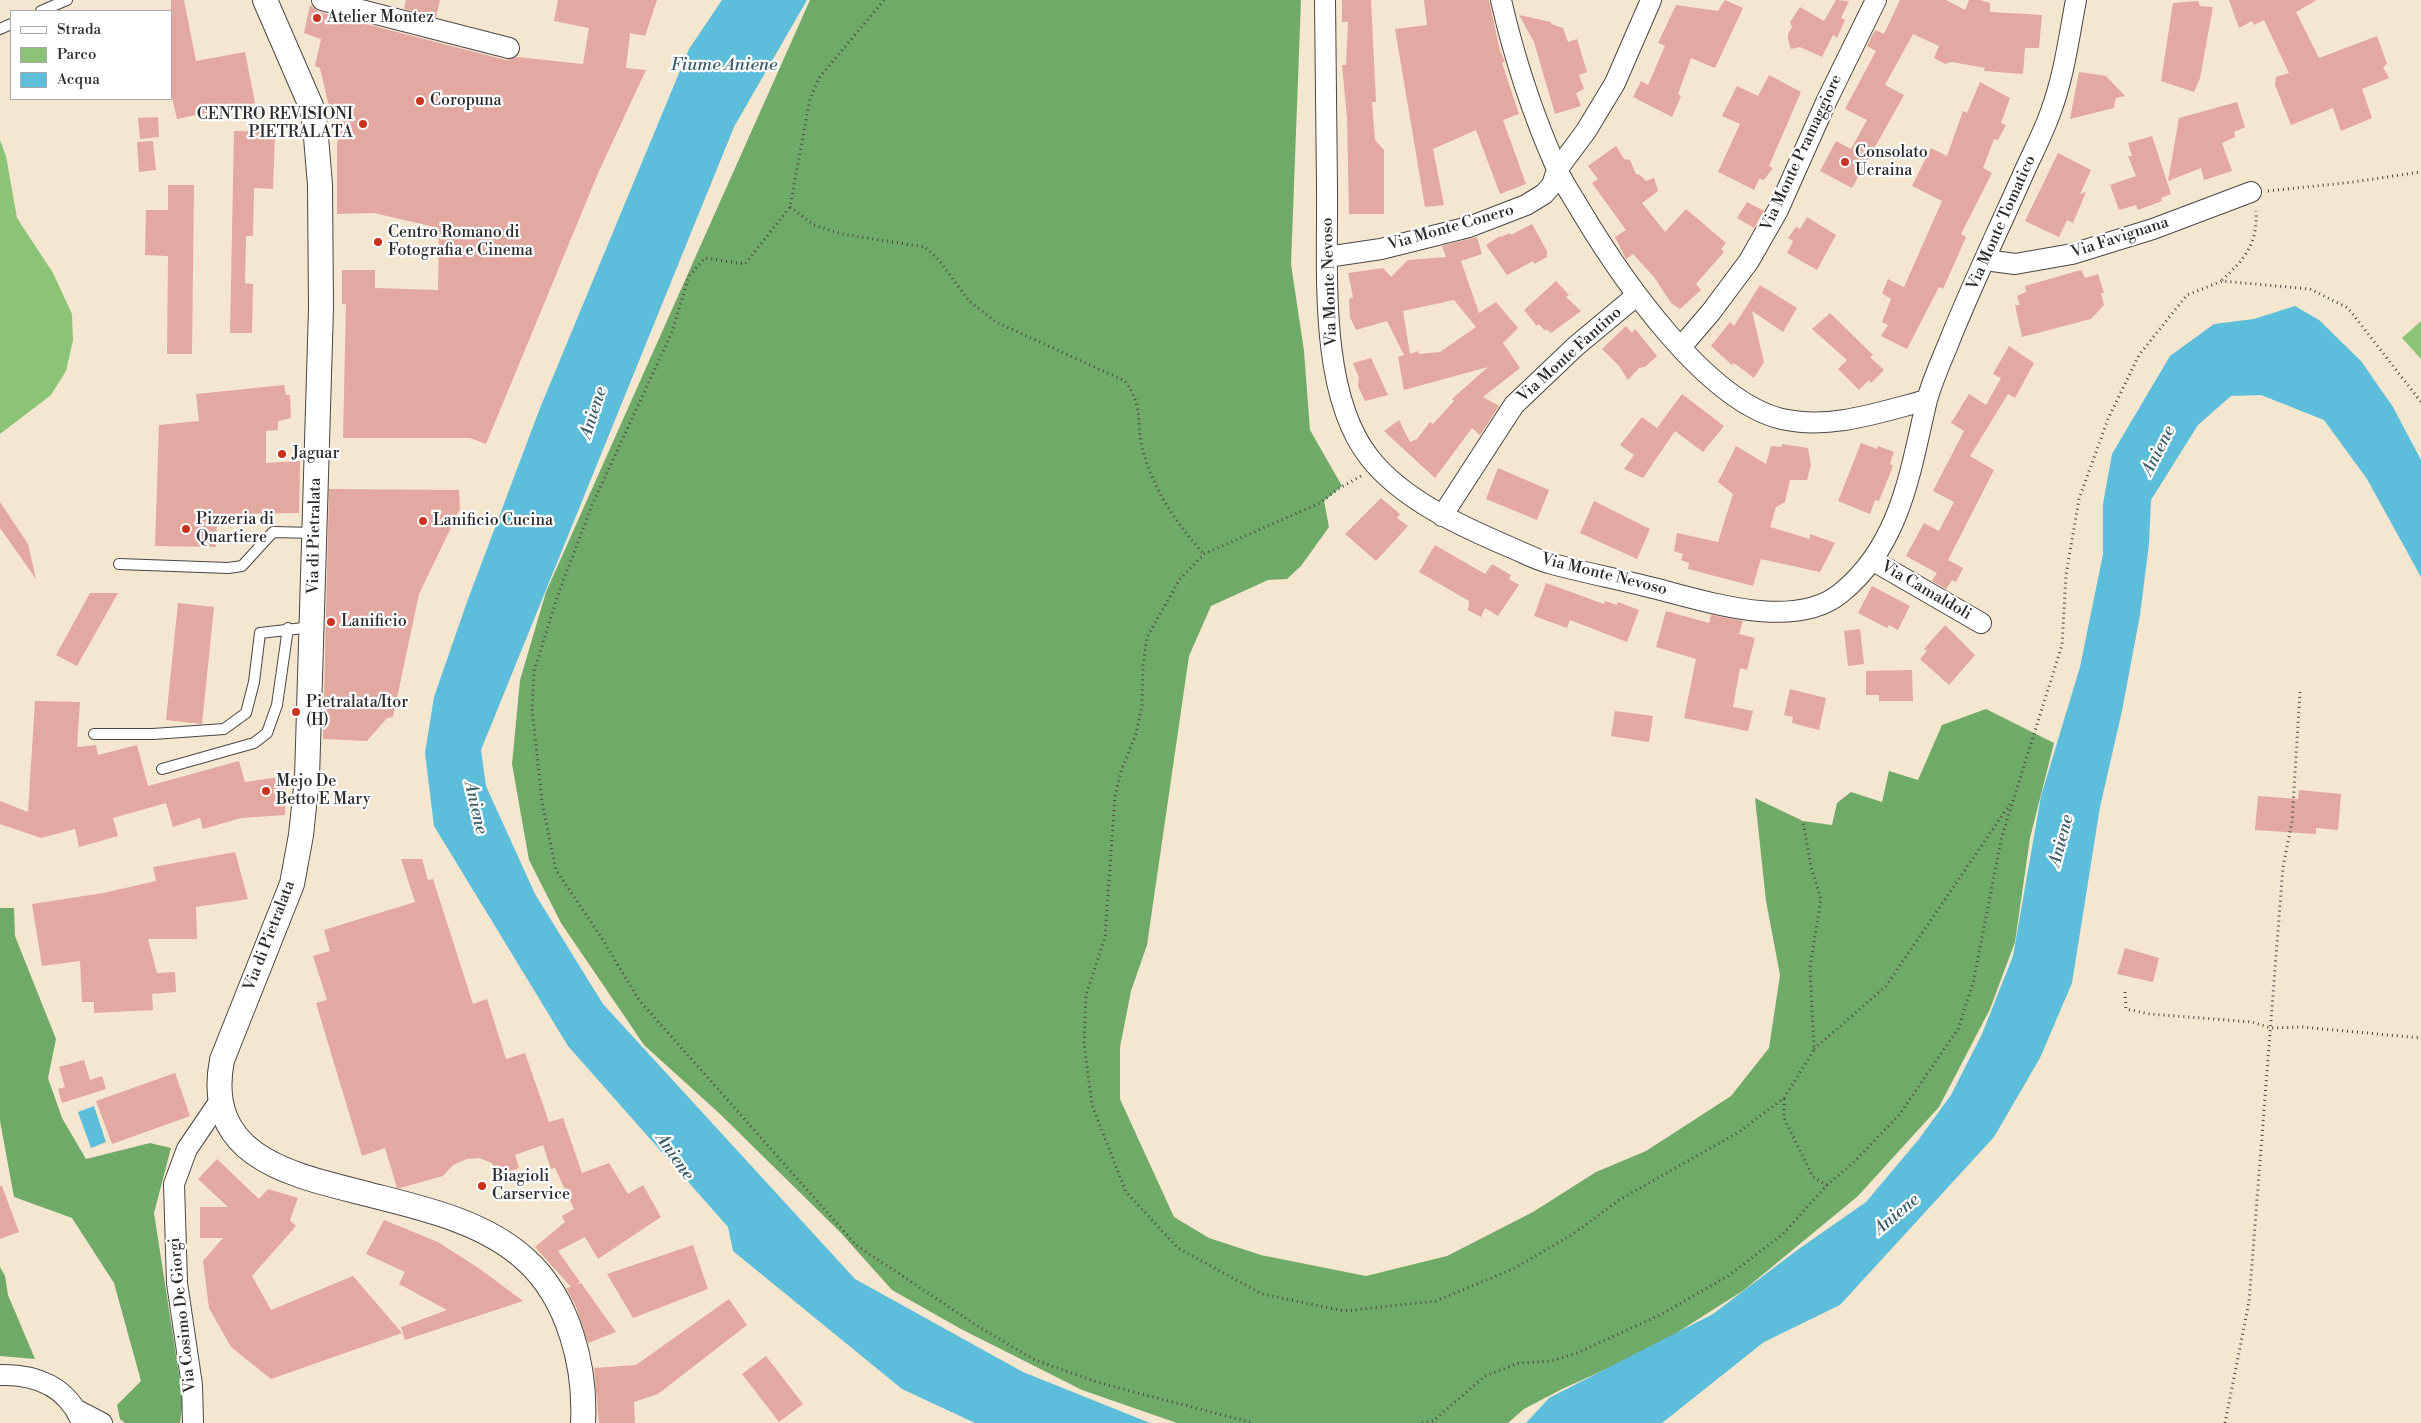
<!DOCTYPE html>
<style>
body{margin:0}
#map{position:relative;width:2421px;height:1423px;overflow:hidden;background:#f5e6cf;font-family:"Libre Bodoni",serif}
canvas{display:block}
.legend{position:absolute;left:10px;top:10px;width:162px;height:90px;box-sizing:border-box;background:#fff;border:1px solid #aaa;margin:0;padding:6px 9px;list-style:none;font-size:15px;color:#2b2b2b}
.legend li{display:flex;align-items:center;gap:10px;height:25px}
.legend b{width:25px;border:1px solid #aaa}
</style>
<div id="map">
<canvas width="2421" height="1423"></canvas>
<ul class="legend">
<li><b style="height:6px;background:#fff"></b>Strada</li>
<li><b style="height:14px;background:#8bc477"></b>Parco</li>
<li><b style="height:14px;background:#5dbedb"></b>Acqua</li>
</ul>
</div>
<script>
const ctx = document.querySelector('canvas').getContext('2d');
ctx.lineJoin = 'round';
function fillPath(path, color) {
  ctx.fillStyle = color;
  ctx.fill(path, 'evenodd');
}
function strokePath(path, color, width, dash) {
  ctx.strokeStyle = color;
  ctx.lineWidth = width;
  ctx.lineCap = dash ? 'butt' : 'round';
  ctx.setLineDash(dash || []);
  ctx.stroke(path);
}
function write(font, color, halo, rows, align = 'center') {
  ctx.font = font + ' "Libre Bodoni",serif';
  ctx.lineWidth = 4.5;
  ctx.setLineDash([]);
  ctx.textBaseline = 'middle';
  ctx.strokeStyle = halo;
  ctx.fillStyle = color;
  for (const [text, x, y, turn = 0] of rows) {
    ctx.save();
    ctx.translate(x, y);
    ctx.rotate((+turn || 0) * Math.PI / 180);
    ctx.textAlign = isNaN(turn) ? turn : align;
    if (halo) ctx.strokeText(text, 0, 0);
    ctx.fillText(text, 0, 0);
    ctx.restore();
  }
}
fillPath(new Path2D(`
 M0,140L6,156L17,218L53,273L72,314L73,340L66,371L51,395L0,434Z
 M2421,321V359L2402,338Z`), '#8bc477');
fillPath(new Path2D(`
 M810,0H1301L1291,264L1304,351L1310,430L1342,486L1324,501L1329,527L1301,566L1287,579L1268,580L1211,606L1189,656L1147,945L1131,991L1120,1047V1099L1174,1217L1209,1238L1261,1255L1366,1276L1447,1256L1533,1212L1596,1172L1646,1151L1731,1096L1769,1048L1780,975L1766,901L1755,798L1803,821L1832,825L1837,803L1851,792L1882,802L1889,771L1918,780L1942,725L1986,709L2054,743L2030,838L2015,942L1990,1009L1939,1107L1858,1196L1744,1290L1653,1348L1562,1389L1524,1409L1508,1423H1177L1082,1390L961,1329L892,1290L840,1232L720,1114L644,1045L561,923L529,860L512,764L520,680L546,592Z
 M0,908H14L15,936L56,1039L48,1078L62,1118L86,1159L150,1143L171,1148L154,1213L183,1400L180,1423H125L120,1419L117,1405L141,1381L114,1283L72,1218L14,1197L0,1121Z
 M0,1267L5,1276L8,1295L35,1359L0,1356Z`), '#70aa68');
fillPath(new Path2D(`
 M722,0H807L734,127L481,750L486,786L535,894L603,1004L855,1279L1023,1372L1150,1423H975L902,1389L733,1251L728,1227L568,1046L434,826L425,753L434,697L467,602L540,408L689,49Z
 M2295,306L2319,320L2361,361L2393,407L2421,460V577L2367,479L2324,420L2261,395L2231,396L2198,425L2151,500L2149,544L2140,615L2122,711L2100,807L2072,983L2040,1058L1994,1137L1840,1305L1764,1342L1662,1423H1526L1549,1398L1713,1314L1796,1251L1866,1202L1919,1139L1951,1095L1982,1034L2013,956L2041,796L2080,667L2103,554V504L2112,454L2170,356L2214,324L2254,319Z
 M94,1106L106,1142L91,1148L78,1112Z`), '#5dbedb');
fillPath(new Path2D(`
 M171,0H184L196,61L245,52L255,103L177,119L171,93Z
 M406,0H440L436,17L404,9Z
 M558,0H657L645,36L630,33L626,68L646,70L599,171L486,444L470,438H343L346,304H342V270H375V288L438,290L439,228L374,213L337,214V144L344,115L330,111L320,68L315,66L321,39L304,33L310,5L319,12L506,60L517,57L583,64L589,28L554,21Z
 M1342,0H1371L1376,102H1372L1375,140L1384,150V214H1349L1347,118L1342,65H1346L1348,22H1342Z
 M1424,0H1489L1500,51L1505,62L1502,63L1519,114L1503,120L1526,184L1500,194L1476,130L1433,149L1444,205L1425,207L1395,29L1427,25Z
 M1725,0L1743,8L1715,68L1691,58L1678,94L1681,96L1672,117L1633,97L1641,81L1648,85L1665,46L1658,43L1676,5L1718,11Z
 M1836,0L1849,1L1841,18L1845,20L1837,38L1833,35L1822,57L1800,47L1791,49L1788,40V34L1792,27L1790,22L1800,7L1824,21Z
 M1900,0H1946L1965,10L1969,0H1980L1990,3V12L2042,15L2039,48H2025L2023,74L1984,71L1985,68L1952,62L1945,64L1934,58L1939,46L1913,34L1885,85L1904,95L1852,188L1820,171L1836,141L1851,149L1867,120L1845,109L1876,51L1867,46L1875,30L1884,34Z
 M2229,0H2317L2296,12L2319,58L2377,36L2387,64L2383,67L2389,78L2362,89L2372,118L2341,131L2333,108L2291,125L2275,85L2276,77L2289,73L2264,20L2254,25L2252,21L2239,28Z
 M2198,1L2200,6L2213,7L2200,78L2194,92L2161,81L2173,3Z
 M1519,15L1551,22V24L1563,28L1568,42L1577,39L1587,72L1579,75L1584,89L1576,93L1581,106L1555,114L1534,42Z
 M2079,72L2106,76L2125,96L2116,98L2114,108L2070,119Z
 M1769,75L1801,92L1769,166L1773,168L1764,180L1759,179L1754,190L1718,172L1740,124L1722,116L1737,86L1758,96Z
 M1980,82L2010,98L2001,123L2006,125L1998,140L1994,139L1983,168L1992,173L1961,234L1966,237L1943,289L1939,287L1907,349L1881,336L1888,325L1882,322L1891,299L1882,293L1888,279L1904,287L1942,201L1912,186L1931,148L1947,156L1963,111L1967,113Z
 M2237,102L2245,127L2234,132L2235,137L2222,143L2232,171L2204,180L2201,168L2168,181L2179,118Z
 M158,117L159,137L140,139L138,118Z
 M234,131L275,132L273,189L254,188L253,236H246L245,283L253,284L252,333H230Z
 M2152,136L2171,194L2161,198L2162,201L2138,210L2136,205L2119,210L2110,185L2136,176L2128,156H2132L2128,143Z
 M153,141L156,170L139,172L137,142Z
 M1616,146L1624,159L1630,160L1636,174L1640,175L1646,181L1654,178L1658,191L1642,203L1665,232L1686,209L1726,243L1721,249L1724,252L1696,284L1701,290L1680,309L1671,303L1654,277L1633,254L1626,259L1615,237L1626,230L1592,183L1598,179L1588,166Z
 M2058,153L2091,170L2080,194L2086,192L2073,223L2067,220L2059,237L2025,221Z
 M168,185H194L192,354H167L168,256L145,255L146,210H168Z
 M1747,202L1764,211L1754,228L1737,218Z
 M1807,217L1836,235L1817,270L1787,253L1793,241L1788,238L1796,227L1800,229Z
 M1532,224L1547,251V257L1534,264L1533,261L1507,275L1486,245L1500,236L1501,237L1510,233L1511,235Z
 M1477,237L1482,254L1461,261L1479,313L1496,302L1518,328L1503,343L1520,368L1483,397L1499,406L1480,435L1472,428L1435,478L1384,431L1399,420L1410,442L1417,439L1430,422L1433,424L1454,401L1452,399L1488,367L1404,390L1398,357L1404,355L1387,321L1356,330L1350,317L1349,299L1353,297L1348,273L1383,268L1391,277L1408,260L1446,257L1442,246ZM1454,300L1476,327L1440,352L1419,354L1418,351L1410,354L1403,311Z
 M2081,270L2085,278L2098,274L2104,293H2101L2104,305L2091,319L2022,337L2015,305H2020L2017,296L2026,292L2025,286Z
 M1556,281L1569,295L1566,297L1581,311L1551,333L1546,329L1545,331L1539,324L1537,326L1524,310Z
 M1760,285L1797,308L1783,332L1752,311L1764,362L1754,378L1734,363L1732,365L1711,346L1730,322L1734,326Z
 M1830,313L1873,355L1870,357L1884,370L1871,383L1869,380L1859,390L1838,369L1847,360L1812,329Z
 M1626,326L1632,333L1635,329L1657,356L1645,367L1639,368L1628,380L1619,366L1602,349Z
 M2009,346L2034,363L2015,398L2008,394L1970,456L1994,470L1948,560L1963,568L1956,582L1952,580L1946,589L1932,581L1937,573L1906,556L1924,523L1939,531L1954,502L1933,491L1964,431L1951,423L1969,394L1986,405L2001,378L1993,374Z
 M1371,358L1388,395L1365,401L1358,386L1359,378L1353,363Z
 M284,385L286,395H290L291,418L278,421V430L266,431V463L300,461L299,513L217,514L216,547L155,546L159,425L199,421L196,394Z
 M1682,394L1724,426L1703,452L1675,431L1643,478L1624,469L1634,455L1620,445L1642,417L1657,428Z
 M1861,443L1877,449L1878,446L1894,452L1890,464L1893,466L1879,501L1875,500L1870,514L1838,501Z
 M1782,444L1808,448L1811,465L1807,480H1790L1785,502L1776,507L1770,527L1810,539V534L1835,543L1820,572L1761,559L1753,586L1688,569L1689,563L1681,560L1683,554L1674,551L1677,533L1718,542L1733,494L1718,482L1736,446L1766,464L1771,446L1782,447Z
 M1498,468L1549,490L1537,520L1486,499Z
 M329,489L459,490L460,509L419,594L393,717L387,718L367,741L323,739Z
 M1381,498L1400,514L1397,518L1408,526L1376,561L1345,534Z
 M1594,501L1650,529L1637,559L1580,533Z
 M0,502L28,544L36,579L0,528Z
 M1435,545L1485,574L1492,564L1511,575L1509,579L1519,585L1498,616L1485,608L1481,617L1468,610L1469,601L1419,572Z
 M1546,583L1604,604L1605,601L1617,605L1618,602L1639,610L1627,642L1570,620L1567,628L1534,616Z
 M1872,586L1910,606L1898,630L1889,625L1887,628L1858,613Z
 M90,593H118L77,666L56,655Z
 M178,603L214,607L202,724L166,720Z
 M1666,611L1709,623L1711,615L1743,621L1739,634L1755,638L1747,670L1740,668L1733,707L1753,711L1748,731L1684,718L1696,659L1656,647Z
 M1945,625L1975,655L1949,685L1920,659L1927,651L1924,649Z
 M1860,629L1864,664L1848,666L1844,631Z
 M1912,670L1913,701H1879V695H1866V671Z
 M1790,689L1826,698L1819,730L1792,723L1793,717L1784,715Z
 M35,701L80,702L77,747L96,745L98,755L137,745L148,786L239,761L245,782L286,776L285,815L241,818L203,829L200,818L173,827L166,803L113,818L118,836L79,847L75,829L41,838L0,824V801L28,812Z
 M1615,711L1653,716L1649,742L1611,736Z
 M2299,790L2341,794L2338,830L2316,828V834L2255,830L2258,796L2298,799Z
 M235,852L248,899L196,907L197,939H148L157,973L175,972L176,992L152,994L153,1010L94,1013V1002H82L80,961L42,966L32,904L103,893L156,881L153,867Z
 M401,859H422L428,880L433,879L473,1004L487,999L506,1059L525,1053L549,1122L563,1118L582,1173L609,1163L628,1194L643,1185L661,1217L598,1259L585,1237L558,1251L580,1282L575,1285L581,1283L616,1332L588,1343L577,1309L566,1288L571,1287L535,1247L565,1222L562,1216L574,1209L555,1168L551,1169L543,1145L515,1155L519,1168L497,1176L492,1163L479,1158L467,1159L453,1165L443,1176L400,1188H397L385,1148L362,1156L316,1003L327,1000L313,956L330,951L324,930L415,902Z
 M2125,948L2159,958L2153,982L2117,974Z
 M84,1060L90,1080L102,1076L106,1089L62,1103L58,1089L65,1087L59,1067Z
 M175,1073L190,1116L112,1144L96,1101Z
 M217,1159L259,1199L268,1189L298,1198L290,1220L296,1226L252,1276L271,1310L353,1276L402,1333L271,1379L231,1347L209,1308L203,1261L223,1238H200V1207H228L198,1179Z
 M0,1186H2L19,1232L0,1239Z
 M384,1220L438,1242L480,1269L523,1301L405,1340L401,1327L447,1310L399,1284L405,1272L366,1254Z
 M693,1245L708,1289L633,1318L607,1274Z
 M729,1299L747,1325L658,1394L634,1402L635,1423H599L594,1368L636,1365Z
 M766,1356L803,1404L779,1422L742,1374Z`), '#e3a89f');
const service = new Path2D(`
 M41,11L67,0
 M0,29L11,24
 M119,564L228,568L242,566L273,532L315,533
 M94,734H153L224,729L246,713L254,682L260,633L312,627
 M162,769L254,743L267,733L277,705L288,628`);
const minor = new Path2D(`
 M322,0L509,48
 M1325,0C1326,63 1326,125 1327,188C1328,267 1318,392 1369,457C1402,500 1463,527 1512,548C1524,553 1537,560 1549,563C1581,572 1613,578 1645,586C1701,599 1792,633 1841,593C1900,545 1910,473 1926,404C1931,383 1941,362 1949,342C1971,287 1997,233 2021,179C2031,156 2043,134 2051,111C2064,76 2069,37 2076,0
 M1501,0C1514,57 1533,115 1557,169C1563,183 1573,197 1581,211C1620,276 1705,401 1782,419C1831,430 1880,412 1927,400
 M1327,257L1381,249L1469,227L1526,205L1544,194L1552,185L1557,170L1586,131L1615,83L1651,0
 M1985,260L2015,264L2072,254L2153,229L2251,192
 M1681,347L1711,312L1749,261L1778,210L1827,100L1876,0
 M1442,516L1514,405L1576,346L1636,296
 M1872,560L1981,623
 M0,1375C37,1374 68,1387 82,1423
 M77,1410L102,1423
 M193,1423L192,1385L177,1283L174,1184L187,1149L221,1099`);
const tertiary = new Path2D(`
 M265,0L311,106L315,125L320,185L321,308L307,778L301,835L292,884L222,1060C203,1159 294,1175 367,1194C421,1208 484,1221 526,1260C569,1299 586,1367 583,1423`);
strokePath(service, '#494744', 12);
strokePath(minor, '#494744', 22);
strokePath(tertiary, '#494744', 26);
strokePath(new Path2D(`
 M884,0L819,78L810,99L790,207L745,264L705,258L689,276L672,332L592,505L559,592L534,671L532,708L542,802L556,870L601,937L639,1000L856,1245L979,1327L1035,1360L1100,1383L1253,1423
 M2268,191L2353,182L2421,172
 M790,207L814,225L842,234L925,247L939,260L969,301L996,322L1125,381C1144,408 1136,419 1142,447C1151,486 1177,525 1204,554
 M2222,280C2245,259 2258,243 2256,211
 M1361,476L1338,489L1320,503L1204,554L1180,579L1147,637L1143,666L1142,706L1136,734L1122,768L1115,796L1105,937L1086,995L1084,1043L1092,1105L1126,1192L1178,1248L1262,1294L1344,1311L1436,1301L1513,1269L1573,1234L1619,1200L1739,1132L1784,1098L1814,1050L1810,967L1821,899L1811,867L1803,821
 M2125,992L2126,1009L2150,1014L2252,1022L2271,1028L2302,1027L2421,1038
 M1814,1049L1886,986L2010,804
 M1784,1099V1118L1813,1177L1827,1185
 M1422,1423L1433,1421L1485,1376L1519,1363L1551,1361L1577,1353L1662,1314L1728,1276L1783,1234L1827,1185L1855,1161L1899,1115L1958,1029L1973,983L2002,836L2062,645L2066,575L2079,499L2108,419L2139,355L2187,295L2222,281L2310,289L2348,308L2421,402
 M2225,1423L2249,1302L2283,867L2292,822L2300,692`), '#494744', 3, [1, 4]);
strokePath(service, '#fff', 10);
strokePath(minor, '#fff', 20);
strokePath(tertiary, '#fff', 24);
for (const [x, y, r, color] of [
 [317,18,5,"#c8321e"],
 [420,101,5,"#c8321e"],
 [363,124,5,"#c8321e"],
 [1845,162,5,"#c8321e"],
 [378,242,5,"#c8321e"],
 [282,454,5,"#c8321e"],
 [423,521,5,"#c8321e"],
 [186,529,5,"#c8321e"],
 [331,622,5,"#c8321e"],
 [296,712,5,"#c8321e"],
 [266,791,5,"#c8321e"],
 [482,1186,5,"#c8321e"]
]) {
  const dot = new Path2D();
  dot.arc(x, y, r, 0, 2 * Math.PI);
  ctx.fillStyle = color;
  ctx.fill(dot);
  strokePath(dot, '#fff', 2);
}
write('16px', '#2b2b2b', '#fff', [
 ["Atelier Montez",327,18],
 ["Coropuna",430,101],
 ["CENTRO REVISIONI",353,115,"right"],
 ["PIETRALATA",353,133,"right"],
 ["Consolato",1855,153],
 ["Ucraina",1855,171],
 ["Centro Romano di",388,233],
 ["Fotografia e Cinema",388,251],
 ["Jaguar",292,454],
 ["Pizzeria di",196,520],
 ["Quartiere",196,538],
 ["Lanificio Cucina",433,521],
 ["Lanificio",341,622],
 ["Pietralata/Itor",306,703],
 ["(H)",306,721],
 ["Mejo De",276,782],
 ["Betto E Mary",276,800],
 ["Biagioli",492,1177],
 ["Carservice",492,1195]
], 'left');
write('16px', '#2b2b2b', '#fff', [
 ["Via Monte Pramaggiore",1802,153,-65],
 ["Via Monte Tomatico",2002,223,-66],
 ["Via Monte Conero",1451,228,-16],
 ["Via Favignana",2120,238,-18],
 ["Via Monte Nevoso",1330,282,-92],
 ["Via Monte Fantino",1570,355,-42],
 ["Via di Pietralata",315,536,-89],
 ["Via Monte Nevoso",1604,575,14],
 ["Via Camaldoli",1926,591,30],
 ["Via di Pietralata",270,936,-69],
 ["Via Cosimo De Giorgi",183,1315,-96]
]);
write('italic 18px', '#3c5e69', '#fff', [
 ["Fiume Aniene",724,66],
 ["Aniene",594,413,-72],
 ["Aniene",2159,451,-63],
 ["Aniene",475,808,77],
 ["Aniene",2062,841,-75],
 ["Aniene",674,1157,55],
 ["Aniene",1897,1215,-40]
]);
</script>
